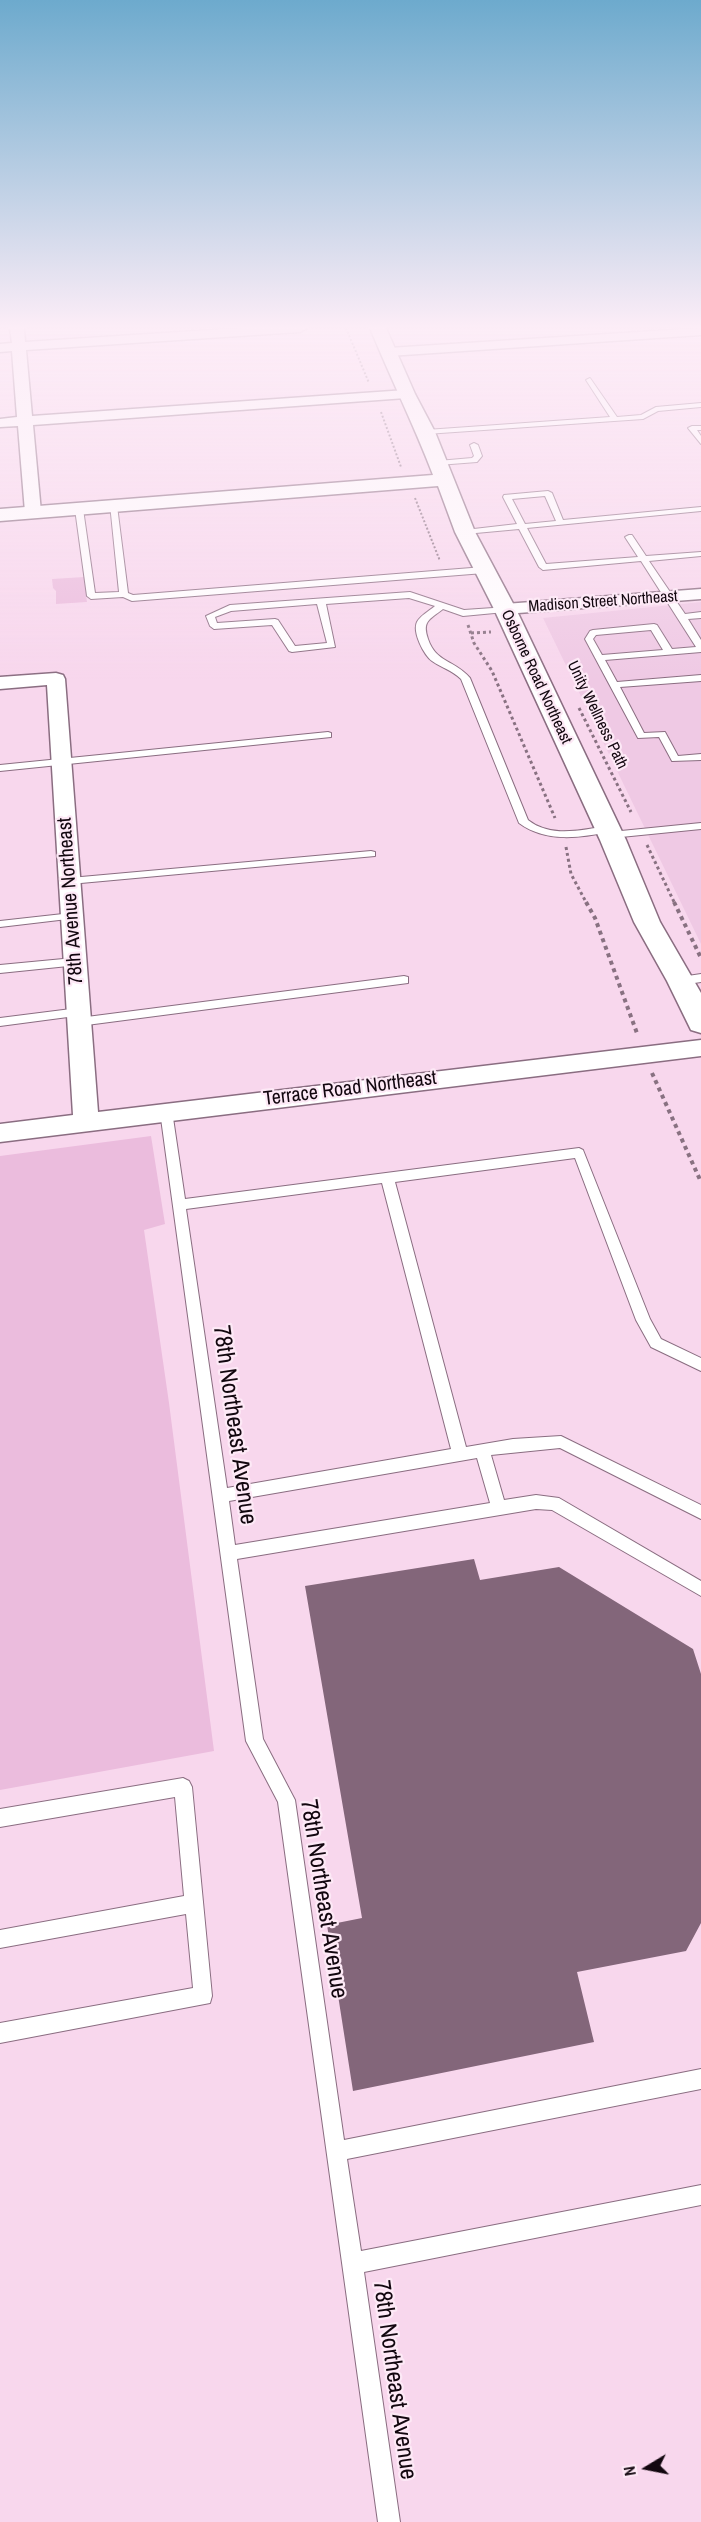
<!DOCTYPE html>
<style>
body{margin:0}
#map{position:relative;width:701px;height:2522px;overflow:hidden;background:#f8d7ed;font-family:"Archivo Narrow",sans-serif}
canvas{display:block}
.north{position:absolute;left:617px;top:2438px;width:60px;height:60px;-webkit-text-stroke:4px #fde9f6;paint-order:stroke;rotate:260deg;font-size:16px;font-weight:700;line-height:24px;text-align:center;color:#12070f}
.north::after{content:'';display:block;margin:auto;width:21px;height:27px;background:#12070f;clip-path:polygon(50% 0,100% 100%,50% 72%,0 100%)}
</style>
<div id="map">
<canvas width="701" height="2522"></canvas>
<div class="north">N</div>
</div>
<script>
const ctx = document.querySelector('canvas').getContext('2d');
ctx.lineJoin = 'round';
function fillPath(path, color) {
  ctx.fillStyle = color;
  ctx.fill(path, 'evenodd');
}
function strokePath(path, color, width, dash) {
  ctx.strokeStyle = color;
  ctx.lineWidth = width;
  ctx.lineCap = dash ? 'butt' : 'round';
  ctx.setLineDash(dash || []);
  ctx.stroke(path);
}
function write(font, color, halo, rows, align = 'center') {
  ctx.font = font + ' "Archivo Narrow",sans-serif';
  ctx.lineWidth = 4.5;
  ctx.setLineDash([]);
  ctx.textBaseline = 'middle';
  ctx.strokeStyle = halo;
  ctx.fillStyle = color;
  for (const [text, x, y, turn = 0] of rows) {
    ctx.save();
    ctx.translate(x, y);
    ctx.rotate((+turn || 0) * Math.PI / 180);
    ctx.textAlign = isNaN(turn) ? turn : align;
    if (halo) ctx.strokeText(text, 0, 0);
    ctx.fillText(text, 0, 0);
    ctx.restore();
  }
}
fillPath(new Path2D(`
 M701,602V944L543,618Z`), '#efc9e4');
fillPath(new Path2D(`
 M84,577L87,602L56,604V591L53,588L52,579Z
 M151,1136L165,1224L144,1230L169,1403L214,1751L0,1790V1156Z`), '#ebbcdd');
fillPath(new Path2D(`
 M474,1559L480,1580L559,1567L693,1649L701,1674V1923L686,1951L577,1972L594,2042L353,2091L327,1925L362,1918L305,1586Z`), '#83667a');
const lane = new Path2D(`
 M590,378L617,417L641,415L656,407L701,403V407L658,411L643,419L426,434L422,432L426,430L610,417L586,380Z
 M692,426H701V430H697L701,436V444L688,428Z
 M474,443L478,445L482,456L477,462L438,465L434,463L438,461L472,458L474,456L470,445Z
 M548,491L552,493L563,520L701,507V511L527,528L546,564L638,557L625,537L629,535H632L646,556L701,552V556L649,561L685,614L701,612V618L688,619L701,640V652L605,660L617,682L701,675V681L620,687L644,733L665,732L678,756L701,754V760L672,761L659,737L638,738L585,639L590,631L593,630L654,624L657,625L672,649L696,647L641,561L543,570L539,567L519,529L465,534L461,532L465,530L517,524L503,497L504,495ZM545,496L556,521L525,524L512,499ZM651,630L663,650L602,655L593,639L596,635Z
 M110,504L117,506L128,593L133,595L484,567L488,570L484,573L132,601L123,597L91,599L87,596L75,509L79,507L83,509L95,593L119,592Z
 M410,592L464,610L508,607L509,609L505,612L463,616L443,609C429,620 422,621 428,639C436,663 455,660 470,678L528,820C551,838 580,830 608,826L612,827V831C581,838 546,843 519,823L461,679C452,670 442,668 432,661C424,655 412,632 417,622C420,616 429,611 435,606L409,598L326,604L335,647L292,652L289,651L272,625L214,629L210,626L206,616L230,605ZM317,604L327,643L295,646L278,620L275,619L217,623L215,617L231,611Z
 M328,732L331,733V737L0,771V765Z
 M701,823V829L611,838L606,835L611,832Z
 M371,851L375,852V856L70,884L65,881L70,878Z
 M72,913L76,914V918L0,927V921Z
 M74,958L78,959V965L0,973V965Z
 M701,974V982L681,985L675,981L681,977Z
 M404,976L408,977V983L79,1026L73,1022L79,1018Z
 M79,1008L83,1009L85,1012L83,1015L0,1026V1018Z
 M166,1107L172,1111L185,1199L579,1148L583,1150L650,1319L661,1339L701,1358V1371L651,1347L636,1320L575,1158L395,1182L466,1447L513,1439L561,1436L701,1505V1519L560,1448L491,1455L504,1500L536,1495L559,1498L701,1581V1596L552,1510L536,1509L237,1559L263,1739L295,1800L344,2140L701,2069V2089L347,2159L361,2251L701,2185V2205L364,2272L400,2522H378L278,1802L246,1741L160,1111ZM382,1183L451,1449L227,1488L186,1209ZM477,1458L490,1503L235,1545L229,1501Z
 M183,1778L189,1781L192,1787L212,1996L210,2003L0,2043V2023L193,1988L186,1914L0,1948V1930L184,1896L175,1797L0,1827V1809Z`);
const street = new Path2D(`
 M10,328H24L25,342L242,328H307L300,332L26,350L32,416L406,390L413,394L406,398L33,425L41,512L33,517L25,512L18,426L0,427V419L17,417L12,351L0,352V344L12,343Z
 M701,328V335L389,356L382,352L389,348Z
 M701,589V599L505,614L499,613L496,609L499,605L505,604Z
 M56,673L63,675L65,679L98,1112L701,1040V1056L0,1142V1124L73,1115L47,685L0,689V677Z`);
const secondary = new Path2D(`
 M370,328H386L415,394L435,432L475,532L516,609L626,840L660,922L701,993V1033L691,1030L667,981L634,922L600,840L494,609L455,532L438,486L0,521V509L433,475C414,425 390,377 370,328Z`);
strokePath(lane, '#8a6d81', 2);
strokePath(street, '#8a6d81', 3);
strokePath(secondary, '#8a6d81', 3);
strokePath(new Path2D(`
 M346,328L369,383
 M381,412L401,467
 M415,498L440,561`), '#887181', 2, [2, 2]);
strokePath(new Path2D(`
 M468,625L474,643L492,671L555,818
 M471,633L491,632
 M579,708L631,812
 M647,845L675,904
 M566,847L571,874L587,904`), '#887181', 3, [3, 3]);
strokePath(new Path2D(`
 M586,902L595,918L638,1036
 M674,902L701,958
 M652,1073L701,1182`), '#887181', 4, [4, 4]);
fillPath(lane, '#fff');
fillPath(street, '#fff');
fillPath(secondary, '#fff');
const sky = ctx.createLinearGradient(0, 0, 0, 681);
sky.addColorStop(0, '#6daacd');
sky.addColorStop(0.48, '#fcedf7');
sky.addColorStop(1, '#fcedf700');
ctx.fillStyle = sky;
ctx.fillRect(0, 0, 701, 681);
write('16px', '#12070f', '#fde9f6', [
 ["Madison Street Northeast",603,602,-4],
 ["Osborne Road Northeast",536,677,65],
 ["Unity Wellness Path",597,715,64]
]);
write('20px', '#12070f', '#fde9f6', [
 ["78th Avenue Northeast",71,901,-94],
 ["Terrace Road Northeast",350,1089,-7]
]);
write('24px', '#12070f', '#fde9f6', [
 ["78th Northeast Avenue",234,1425,82],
 ["78th Northeast Avenue",323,1899,81],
 ["78th Northeast Avenue",394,2380,82]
]);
</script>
